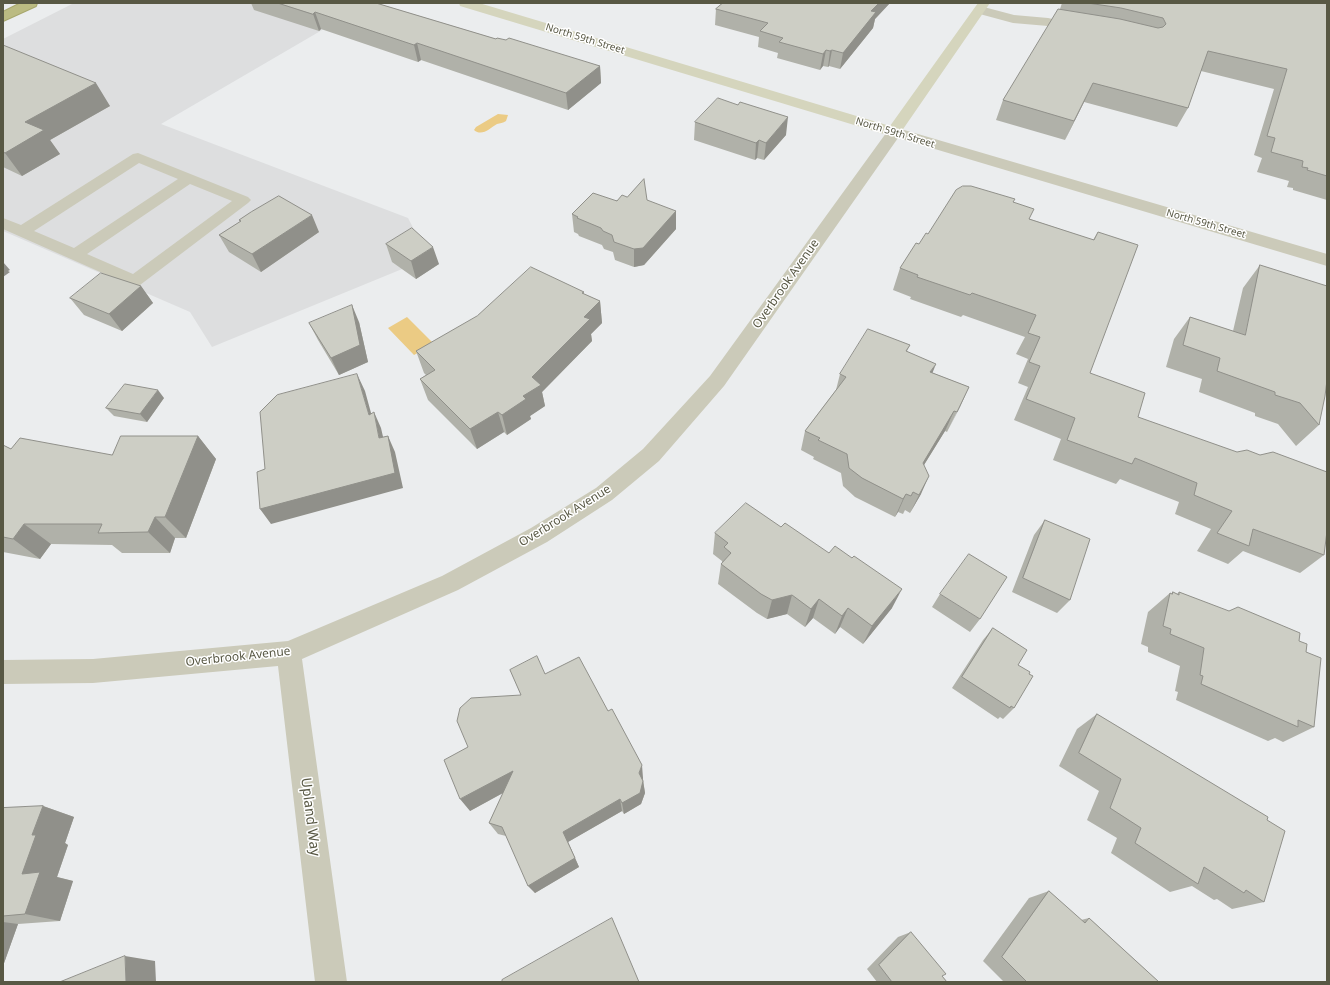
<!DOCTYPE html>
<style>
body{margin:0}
#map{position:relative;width:1330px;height:985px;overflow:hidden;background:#ebedee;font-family:"Noto Sans",sans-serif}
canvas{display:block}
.frame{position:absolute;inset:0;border:4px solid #585844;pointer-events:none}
</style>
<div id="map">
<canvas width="1330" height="985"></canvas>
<div class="frame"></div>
</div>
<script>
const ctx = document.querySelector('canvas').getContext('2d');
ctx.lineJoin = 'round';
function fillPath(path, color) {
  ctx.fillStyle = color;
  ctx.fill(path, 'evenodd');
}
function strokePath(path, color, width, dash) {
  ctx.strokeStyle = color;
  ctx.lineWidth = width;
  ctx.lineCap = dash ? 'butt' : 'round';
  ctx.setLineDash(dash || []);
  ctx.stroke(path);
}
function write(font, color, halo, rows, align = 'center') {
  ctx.font = font + ' "Noto Sans",sans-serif';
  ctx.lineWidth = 3;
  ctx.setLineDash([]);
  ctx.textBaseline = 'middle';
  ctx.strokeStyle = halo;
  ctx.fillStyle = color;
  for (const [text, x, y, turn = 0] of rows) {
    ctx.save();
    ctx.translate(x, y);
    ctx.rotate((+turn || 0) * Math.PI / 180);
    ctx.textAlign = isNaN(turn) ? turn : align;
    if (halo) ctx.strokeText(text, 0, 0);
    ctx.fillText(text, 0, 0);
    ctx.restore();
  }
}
fillPath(new Path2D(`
 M74,3H267L329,26L161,124L408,218L429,258L212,347L190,312L3,231V39Z`), '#dddedf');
fillPath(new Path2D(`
 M498,114L508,115L506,121C503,123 500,123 497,124C490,128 482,137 474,130L476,127Z
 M407,317L434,344L414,355L388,328Z`), '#ebcb84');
const highway = new Path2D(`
 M21,3H37L36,6L3,21V12Z`);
strokePath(highway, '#a7a76d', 2);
fillPath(new Path2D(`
 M980,6L1014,15L1048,18L1080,25L1082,28L1080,31L1076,32L1048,26L1013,23L976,13L974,10L976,7Z
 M138,153L248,197L251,200L248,203L140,285L134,287L3,229V218L21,225L133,154ZM139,163L178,179L74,248L34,231ZM190,184L232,201L133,274L87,254Z`), '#cbcab9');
fillPath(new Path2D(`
 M894,127L1327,254V266L898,138L724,386L659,461L612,500L547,542L458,590L302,659L347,982H315L278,666L93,683L3,684V660L93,659L288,641L442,576L531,528L596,488L643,449L710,376L889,129Z`), '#cbcab9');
fillPath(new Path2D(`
 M459,3H479L890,126L978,3H990L899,135L894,137L460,6Z`), '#d5d5bd');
fillPath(highway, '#bbbb82');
fillPath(new Path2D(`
 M251,3H376L496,39L600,66L601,83L568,110L421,60L418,62L321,29L319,31L254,10Z
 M723,3H890L875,19L873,28L840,69L829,66L828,67L823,66L820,70L777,58L778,53L758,47L759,37L715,25L716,9Z
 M1062,3H1327V200L1293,190V188L1287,187L1289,181L1257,172L1262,158L1254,155L1274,89L1201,71L1188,108L1177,127L1084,102L1065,140L996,120L1003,100L1060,9Z
 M3,45L110,106L50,140L60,154L22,176L3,167Z
 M695,122L786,135L764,160L757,158L755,160L694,140Z
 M627,197L647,200L676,229L644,265L634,267L615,260L613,252L604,249L602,245L579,236L578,234L574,232L572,214Z
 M1013,202L1030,219L1093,240L1098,232L1090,373L1138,417L1324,555L1300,573L1243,551L1228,564L1197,551L1211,529L1175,514L1179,502L1120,479L1116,484L1053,460L1061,439L1014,420L1028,387L1018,383L1028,359L1016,354L1025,337L963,315L961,317L910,299L911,297L893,290L900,268L928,234Z
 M239,220L319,232L261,272L229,252L219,235L240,222Z
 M386,244L439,264L416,279L392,262Z
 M1260,265L1319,425L1296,446L1278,424L1255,416V413L1199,392L1202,379L1166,367L1174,339L1190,317L1233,331L1243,288Z
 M141,286L153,303L122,331L84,315L70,298Z
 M584,292V294L600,301L602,323L591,334L592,341L542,392L545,406L530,416L531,419L507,435L504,432L477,449L428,400L420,379L426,375L424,373L416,351Z
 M359,322L368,362L339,375L318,340L309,323Z
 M910,345L907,351L933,373L969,387L947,432L945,431L924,465L921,494L910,513L905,510L903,514L898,512L895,517L855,497L843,486L841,473L813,459L814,457L801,450L805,431L836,390L840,374Z
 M164,398L147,422L114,416L106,408Z
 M198,436L216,459L186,538H175L170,553H122L112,545L51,544L40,559L3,552V445L11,449L112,455Z
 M1045,520L1070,600L1057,613L1012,592L1034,535Z
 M715,533L892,608L863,644L840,627L835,634L813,618L805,627L787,614L767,619L757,613L718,584L721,564L722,563V561L713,554Z
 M1173,592L1177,594L1179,592L1299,641L1306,652L1314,727L1283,742L1275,738L1268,741L1176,700L1178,692L1175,691L1180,666L1148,652V647L1141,644L1148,612L1170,593L1171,594Z
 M940,594L980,619L970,632L932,607Z
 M993,628L1018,665L1029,674L1014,708L1003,719L1000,717L998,719L952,688L983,640Z
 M510,670L545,674L643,778V779L645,793L641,804L624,814L622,811L568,842L579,867L535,893L506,836L498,834L489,823L503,793L470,811L468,747L521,695Z
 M1097,714L1267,820L1264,902L1232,909L1217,899L1214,900L1192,886L1170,892L1111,853L1117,838L1087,820L1099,791L1059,766L1077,729Z
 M43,806L74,817L65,843L68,845L57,877L73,881L60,921L18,924L3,966V808Z
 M1049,891L1081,920L1089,918L1159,982H1004L983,961L1029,898Z
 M911,932L942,976L947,982H877L867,969L898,937Z`), '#b0b1a9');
fillPath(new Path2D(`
 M879,3H890L875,19L873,28L840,69L843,53L871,11Z
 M315,12L321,29L319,31L313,14Z
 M417,43L421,60L418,62L414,45Z
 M826,50L823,66L820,70L823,54Z
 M832,50L829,66L828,67L830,51Z
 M600,66L601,83L568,110L566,93Z
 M96,83L110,106L50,140L60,154L22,176L5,153L25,122Z
 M1093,83L1084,102L1065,140L1074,121Z
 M788,117L786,135L764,160L766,143Z
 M759,140L757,158L755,160L756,143Z
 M676,211V229L644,265L634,267V249Z
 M312,215L319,232L261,272L252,254Z
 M433,247L439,264L416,279L411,261Z
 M3,262L10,270L8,271L10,272L3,277Z
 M141,286L153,303L122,331L109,314Z
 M600,301L602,323L591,334L592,341L542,392L545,406L530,416L531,419L507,435L502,415L523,396L532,377L584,317Z
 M352,305L359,322L368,362L339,375L331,358Z
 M936,364L928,384L930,372Z
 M357,374L365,391L376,431L369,415Z
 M969,387L960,407L947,432L957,412Z
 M158,390L164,398L147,422L140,414Z
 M954,411L945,431L914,481L923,463Z
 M374,412L381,428L387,454L379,438Z
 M498,412L504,432L477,449L470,429Z
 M198,436L216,459L186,538L165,517Z
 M388,436L395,452L403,488L271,524L260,509Z
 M929,476L921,494L910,513L919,495Z
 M906,494L898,512L895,517L903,499Z
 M155,517L175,538L170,553L148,532Z
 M24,524L51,544L40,559L13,539Z
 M902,589L892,608L863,644L872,626Z
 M792,595L787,614L767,619L772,600Z
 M819,599L813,618L805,627L811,609Z
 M848,608L840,627L835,634L842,616Z
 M642,765L643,778L641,786L639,773Z
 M513,771L521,783L470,811L460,799Z
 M643,781L645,793L641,804L624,814L622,803Z
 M620,799L622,811L568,842L579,867L535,893L528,886L563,832Z
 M43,806L74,817L65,843L68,845L57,877L73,881L60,921L25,914L22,874L32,835Z
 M3,922L18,924L3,966Z
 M125,956L155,961L156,982H126Z`), '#90908a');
const building = new Path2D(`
 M278,3H376L496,39L497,38L506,40L509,38L600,66L566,93L417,43L414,45L315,12L313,14Z
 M723,3H879L871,11L876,12L843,53L832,50L830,51L826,50L823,54L779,42L783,38L760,31L768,23L716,9Z
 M1088,3H1327V176L1307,170L1308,168L1302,167L1303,161L1271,152L1275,138L1267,136L1287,69L1208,51L1188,108L1093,83L1074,121L1003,100L1058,9L1120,19L1158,28L1163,27L1166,24L1163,18L1121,8Z
 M3,45L96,83L25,122L44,130L5,153L3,152Z
 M718,98L738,105L740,102L788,117L766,143L759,140L756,143L695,122Z
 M644,179L647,200L676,211L643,248L634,249L614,242L612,235L603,231L601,228L577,218L578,217L572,214L593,193L617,201L622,195L627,197Z
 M963,186H971L1015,199L1013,202L1034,209L1029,219L1094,240L1098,232L1138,245L1090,373L1145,393L1138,417L1237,452L1247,450L1260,455L1273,452L1327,472V531L1324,555L1253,529L1249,546L1217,533L1232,511L1194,495L1197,483L1135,458L1132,464L1067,440L1075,418L1026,399L1040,366L1029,362L1040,337L1028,333L1036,315L972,293L970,295L917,277L918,275L900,268L916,243L919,244L926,233L928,234L956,190Z
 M279,196L312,215L252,254L219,235L241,221L239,220L251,212Z
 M412,228L433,247L411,261L386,244Z
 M1260,265L1327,286V380L1325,396L1319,425L1300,403L1275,395V392L1217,371L1220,358L1183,345L1190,317L1245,335Z
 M531,267L584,292L582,293L600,301L584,317L590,319L532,377L541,385L523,396L526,399L502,415L498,412L470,429L420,379L435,370L416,351L477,316Z
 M101,273L141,286L109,314L70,298Z
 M352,305L360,345L331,358L309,323Z
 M868,329L910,345L906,351L936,364L930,372L969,387L957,412L954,411L923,463L929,476L919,495L913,492L911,496L906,494L903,499L862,478L849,468L847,454L818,440L820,438L805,431L846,377L840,374Z
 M357,374L369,415L374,412L379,438L388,436L395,473L260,509L257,472L265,469L260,412L277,395Z
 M125,384L158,390L140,414L106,408Z
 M121,436H198L165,517H155L148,532L98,533L102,524H24L13,539L3,537V445L11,449L20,438L112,455Z
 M746,503L781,527L785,523L829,553L835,546L852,558L854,556L902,589L872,626L848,608L842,616L819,599L811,609L792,595L772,600L761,594L721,564L731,553L724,547L728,543L715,533Z
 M1045,520L1090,539L1070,600L1023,578Z
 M969,554L1007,577L980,619L940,594Z
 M1173,592L1179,595V592L1229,611L1238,607L1300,633L1299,641L1307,644L1306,652L1321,658L1314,727L1298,720V727L1201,684L1203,676L1200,675L1204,648L1170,634L1171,629L1163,626L1170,593L1172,594Z
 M993,628L1027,650L1018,665L1030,672L1029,674L1033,676L1014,708L1011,706L1010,708L962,677Z
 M537,656L545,674L579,657L608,711L612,709L642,765L639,773L643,781L640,793L622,803L620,799L563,832L575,858L528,886L502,827L489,823L513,771L460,799L444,760L468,747L457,721L460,708L471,698L521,695L510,670Z
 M1097,714L1268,817L1267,820L1285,831L1264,902L1246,890L1244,893L1204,867L1198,884L1135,843L1141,828L1110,808L1121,779L1079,753Z
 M43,806L32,835H36L22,874L40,872L25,914L3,916V808Z
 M1049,891L1085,923L1089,918L1159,982H1027L1002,957Z
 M612,918L639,982H502V980Z
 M911,932L946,974L942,976L947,982H892L879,965Z
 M125,956L126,982H60Z`);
fillPath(building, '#cdcec5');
strokePath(building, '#90908a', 1);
write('10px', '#585844', '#fff', [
 ["North 59th Street",585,39,17],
 ["North 59th Street",895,133,17],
 ["North 59th Street",1206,224,16]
]);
write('12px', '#585844', '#fff', [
 ["Overbrook Avenue",786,284,-55],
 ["Overbrook Avenue",565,516,-32],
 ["Overbrook Avenue",238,657,-6]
]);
write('14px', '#585844', '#fff', [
 ["Upland Way",310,817,83]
]);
</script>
